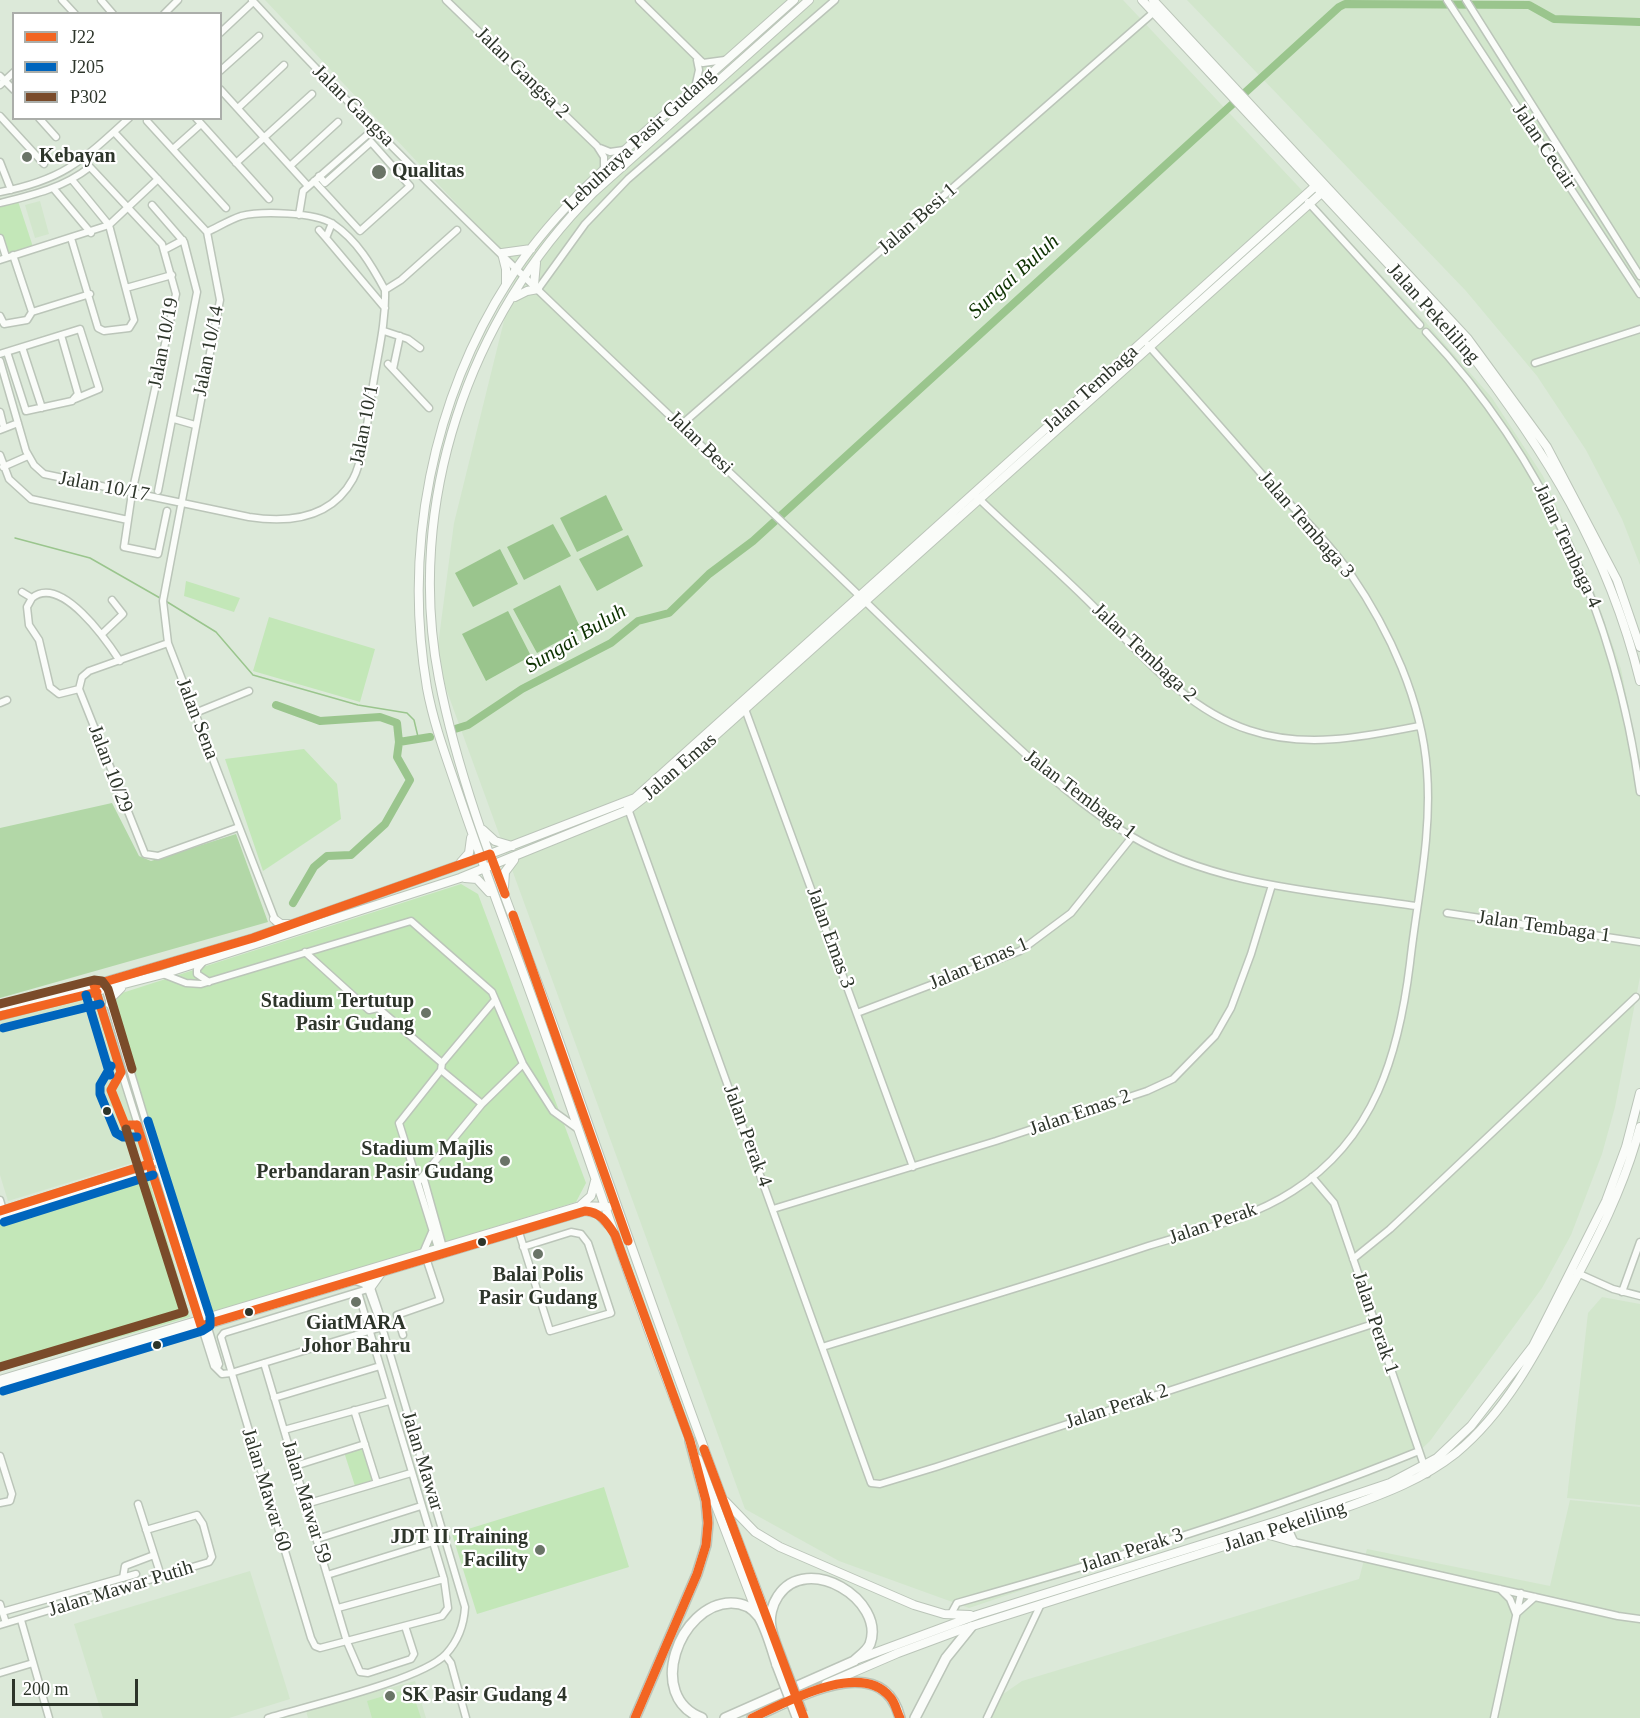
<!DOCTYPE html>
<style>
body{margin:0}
#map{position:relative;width:1640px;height:1718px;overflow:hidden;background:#dce9d9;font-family:"Times New Roman",serif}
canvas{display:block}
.legend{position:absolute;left:12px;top:12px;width:210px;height:108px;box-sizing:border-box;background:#fff;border:2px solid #abaeaa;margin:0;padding:8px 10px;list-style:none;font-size:18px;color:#2d352a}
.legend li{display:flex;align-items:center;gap:12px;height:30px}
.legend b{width:30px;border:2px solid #abaeaa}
.scale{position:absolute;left:12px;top:1679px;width:126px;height:27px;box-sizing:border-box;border:3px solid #2d352a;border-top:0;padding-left:8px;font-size:18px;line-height:21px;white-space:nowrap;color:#2d352a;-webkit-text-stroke:4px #fff;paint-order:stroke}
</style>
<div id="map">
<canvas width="1640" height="1718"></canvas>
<ul class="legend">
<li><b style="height:8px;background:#f26522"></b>J22</li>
<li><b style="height:8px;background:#0065bd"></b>J205</li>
<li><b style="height:8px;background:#7a4b2a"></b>P302</li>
</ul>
<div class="scale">200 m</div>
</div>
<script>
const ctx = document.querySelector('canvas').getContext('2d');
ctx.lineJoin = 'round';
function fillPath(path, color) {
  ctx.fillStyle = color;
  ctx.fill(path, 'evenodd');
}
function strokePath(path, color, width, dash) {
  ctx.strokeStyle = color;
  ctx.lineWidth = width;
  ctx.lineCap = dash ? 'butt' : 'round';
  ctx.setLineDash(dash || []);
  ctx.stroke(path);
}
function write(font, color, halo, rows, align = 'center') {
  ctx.font = font + ' "Times New Roman",serif';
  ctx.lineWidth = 4.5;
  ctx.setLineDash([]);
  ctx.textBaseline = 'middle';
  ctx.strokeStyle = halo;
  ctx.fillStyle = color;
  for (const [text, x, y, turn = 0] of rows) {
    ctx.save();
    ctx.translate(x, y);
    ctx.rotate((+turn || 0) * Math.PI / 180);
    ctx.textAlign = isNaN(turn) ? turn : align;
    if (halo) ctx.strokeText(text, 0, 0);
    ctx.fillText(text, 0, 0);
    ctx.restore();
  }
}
fillPath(new Path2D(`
 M265,0H1123L1422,318L1492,398L1543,476L1589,577L1621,669L1640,765V977L1615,1107L1602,1154L1571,1235L1542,1288L1430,1441L1411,1459L969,1608L839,1561L745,1509L436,661L454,523L517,268Z
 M1187,0H1640V565L1622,519L1586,450L1537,376L1466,291Z
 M40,201L49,234L35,238L25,205Z
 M93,997L98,1001L141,1148L132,1163L8,1201L0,1175V1020Z
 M1602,1297L1640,1304V1505L1567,1498L1588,1313Z
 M1570,1500L1640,1507V1718H989L999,1697L1022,1681L1359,1579L1367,1549L1550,1586Z
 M250,1571L290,1699L229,1718H103L74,1624Z
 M415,1681L426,1718H308L306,1711Z`), '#d2e6cc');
fillPath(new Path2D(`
 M17,198L34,250L6,257L0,238V202Z
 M186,581L240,598L234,612L184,596Z
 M269,617L375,649L360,702L253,671Z
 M304,749L337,784L341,819L263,871L225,759Z
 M461,884L478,894L586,1183L576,1202L209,1314L112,1002L119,994Z
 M148,1176L190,1317L0,1371V1221Z
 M363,1447L373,1481L355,1486L344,1452Z
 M604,1487L629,1567L477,1614L452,1534Z
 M411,1688L421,1718H372L367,1701Z`), '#c3e7b8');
fillPath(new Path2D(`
 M112,803L139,856L151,861L236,834L268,922L0,998V828Z`), '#b2d7a7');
fillPath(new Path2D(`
 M606,495L623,530L577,552L560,518Z
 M553,524L571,556L524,580L507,547Z
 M628,535L643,566L597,591L579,559Z
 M500,549L518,584L473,607L455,573Z
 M560,585L581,629L537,653L513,609Z
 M508,611L531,656L486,681L462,634Z`), '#9ac58d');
strokePath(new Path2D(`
 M15,538L90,558L160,598
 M164,600L216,632L253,675L358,705L407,713L414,720L419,741`), '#9ac58d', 1.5);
strokePath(new Path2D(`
 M276,705L320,721L380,717L397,723L399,742
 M455,729L468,725L522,689L611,643L638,621L669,613L709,574L753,541L1339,7L1345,4L1529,5L1554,19L1640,22
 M293,903L314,867L327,856L351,855L385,824L410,780L397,757L399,742L430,737`), '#9ac58d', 8);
const minor = new Path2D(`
 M62,0L75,14
 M101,0L113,14
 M252,0C431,195 628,375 820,558C879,614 936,671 995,726C1037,765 1081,807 1131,836C1214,886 1322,892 1416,906
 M446,0L597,146L604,157V168
 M639,0L703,63L725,60
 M1447,0L1640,294
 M1466,0L1640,276
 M164,14L178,0
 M220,33L253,2
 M220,71L259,36
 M0,76L14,90
 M0,85L14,72
 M695,88L699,70L697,60
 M220,89L308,186
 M238,108L284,65
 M0,116L44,164
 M39,118L56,137
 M196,118L269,199
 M147,121L226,208
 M114,132L207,232L220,300L163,601L168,643L276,922
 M600,148L610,152L624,150
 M173,149L201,124
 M0,162L11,190
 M236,163L312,94
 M290,166L338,122
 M314,181L360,231L410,186L371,142L325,183L319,176
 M54,189L91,233
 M0,192C63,180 82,161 129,118
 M1308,202L1420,325
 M0,203C33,195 63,188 90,167L162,244L176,294L132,493L124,547L158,554L167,511
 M152,205L184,242L197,292L158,491
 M299,215L303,191L374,129
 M332,223L326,238L385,308
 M319,230L326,238
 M207,232C218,227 229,220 241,216C261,211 315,212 333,224C357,240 372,266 385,290
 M0,238L6,257
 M71,238L98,328L104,331L129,328L134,320L109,225L73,181
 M166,249L183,240
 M13,255L32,312
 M0,260L109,225L158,179
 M126,288L172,275
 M538,289L585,224L628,179L835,0
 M0,316L4,324L27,320L32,312L90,294
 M384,331L408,339L420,348
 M1426,332C1546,459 1616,619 1640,792
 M22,347L42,408
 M7,352L26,411L72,401L78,394L61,335
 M0,354L80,329L99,389L75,399
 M0,361L26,451L34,465L44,474L249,517C288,523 331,519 353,479C364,459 369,409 373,385C378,353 386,323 385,290L401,280L457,230
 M1535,363L1640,329
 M388,364L429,408
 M393,369L400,336
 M0,412L4,428
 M174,419L195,425
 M681,425L1154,12
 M0,430L18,423
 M0,455L9,479L31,499L128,520
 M3,467L28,456
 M974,494C1010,529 1048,562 1084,597C1133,644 1181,708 1249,730C1305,749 1363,737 1419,726
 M22,592L32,598
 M32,598L27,607L29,625L39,640L50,687L59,694L79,689
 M32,598C61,574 107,641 120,661
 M103,633L123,614L112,600
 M168,643L89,671L82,677L79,689L145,854L158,856L239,827
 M0,703L7,700
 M745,709L913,1167
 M195,713L249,691
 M627,806L871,1483L880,1484L936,1467L1376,1323
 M1447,913L1640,942
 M305,952L369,1010L378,1008L442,1063L441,1070L482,1104
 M203,962L197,969V974L209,982
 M163,974L186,983L201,984L411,921L492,992L523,1064L553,1111L578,1129
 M105,987L219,1364L217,1368
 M95,988L214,1366L222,1374L231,1373L382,1327
 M857,1013L1020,951L1071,913L1132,837
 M442,1063L495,1000
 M423,1176L444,1251
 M1312,1177L1334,1203L1427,1474
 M418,1182L482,1104L523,1064
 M0,1200L3,1210
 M773,1209L996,1141L1147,1091L1173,1079L1215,1036L1231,1008L1251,954L1272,885
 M0,1211L153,1163
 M0,1217L155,1171
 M518,1229L550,1331L611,1313L588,1243L581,1234L571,1232L523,1247
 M439,1251L399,1123L441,1070
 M423,1253L432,1232
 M1353,1259L1390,1229L1636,997
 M1575,1272L1613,1289L1640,1296
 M366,1273L380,1315
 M358,1292L444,1579L448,1608L442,1616L320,1648L315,1646L311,1638L221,1337L224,1333L358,1292L368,1289
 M1622,1292L1640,1242
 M403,1335L397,1315L440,1300L425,1255
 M822,1347C931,1314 1040,1282 1148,1246C1196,1231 1250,1219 1293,1191C1375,1139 1399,1053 1410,963C1417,899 1432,836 1427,771C1422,701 1390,631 1350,573C1326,539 1294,509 1266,479C1227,434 1188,390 1148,345
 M264,1363L347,1642L360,1672L368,1673L411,1659L414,1654L405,1626
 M274,1398L380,1366
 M354,1410L377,1483
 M284,1430L389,1401
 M0,1456L12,1494L10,1501L0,1503
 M295,1466L365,1444
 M138,1504L161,1576
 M306,1504L411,1473
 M1284,1519L1294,1541
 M1279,1526L1288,1539L1294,1542L1618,1616L1640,1619
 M317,1539L421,1506
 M327,1575L446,1538
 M123,1578L125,1566L154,1555
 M1500,1589L1510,1599L1516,1614L1535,1597
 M0,1604L6,1623
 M338,1608L444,1579
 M2,1612L136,1574
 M951,1614L957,1603C1113,1559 1269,1512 1419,1451
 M21,1620L49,1718
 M0,1625L209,1562L212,1557L203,1524L197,1515L146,1530
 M445,1655L451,1663L466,1718
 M0,1673L33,1663
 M268,1718C307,1706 422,1680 446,1654C458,1641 464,1624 465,1607L382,1327L368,1289L364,1284L353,1280
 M987,1718L1041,1604
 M1494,1718L1521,1593`);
const major = new Path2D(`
 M1142,0L1463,344C1545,450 1608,550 1640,681
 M1153,0L1468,339L1547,447L1617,580L1640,647
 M506,284V269L502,253L531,249
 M534,285L536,263
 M515,297L527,291L538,289
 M483,830L495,841L512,846
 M461,862L469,853L471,838
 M465,878L477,879L489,892
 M504,887L505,872L514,860
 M274,919L281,924H289
 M110,1004L112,997L121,988
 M0,1007L83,988L253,938L490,854L635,798L1321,181
 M0,1016L163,974L460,878L628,810L659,786L1327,188
 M581,1205L591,1196L595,1181
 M371,1287L381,1273
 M0,1380L580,1206L608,1207
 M0,1387L585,1211L598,1214L607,1224
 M692,1445C640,1314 596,1178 549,1045C520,962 488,881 460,798C448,762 434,726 427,688C403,548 432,400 509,280C550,215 608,165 665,114C709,76 751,38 794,0
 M698,1459L757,1613
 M725,1501L755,1532L780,1547L914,1605L944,1614L970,1615
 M1266,1534L1294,1542
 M770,1624C697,1434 630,1243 563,1052C520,929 464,808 439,679C405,505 468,317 594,192L809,0
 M858,1659L977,1615L1277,1521L1390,1483L1437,1458L1471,1426L1533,1346L1606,1201L1626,1147L1640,1093
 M826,1684L898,1653L960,1630L1347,1507C1386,1493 1423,1479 1456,1453C1505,1413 1537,1352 1566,1297C1596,1242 1624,1188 1640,1127`);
const highway = new Path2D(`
 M635,1718L697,1574L706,1545L708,1523L706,1501L690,1441
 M702,1718C645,1697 679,1604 731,1603C742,1603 752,1607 759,1617C767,1630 772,1650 777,1665
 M725,1718L854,1661C859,1656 867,1651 870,1644C886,1600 807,1552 778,1596C772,1605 769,1617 771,1627C773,1639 779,1651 783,1663
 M752,1718C791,1701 882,1647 900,1718
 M915,1718L946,1658L971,1627`);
strokePath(minor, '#bbc5b9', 9);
strokePath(major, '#bbc5b9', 10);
strokePath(highway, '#bbc5b9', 12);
strokePath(minor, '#fafcf9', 6);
strokePath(major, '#fafcf9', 8);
strokePath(highway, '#fafcf9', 9);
const highwayBridge = new Path2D(`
 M783,1663L802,1713
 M777,1665L797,1717`);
strokePath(highwayBridge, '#bbc5b9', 12, []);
strokePath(highwayBridge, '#fafcf9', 9);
strokePath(new Path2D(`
 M513,915L628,1241
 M0,1016L97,992
 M121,1072L94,985L253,938L490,854L505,894
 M121,1072L111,1090L125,1125H137
 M137,1125L201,1326L585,1211C601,1212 607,1223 615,1235L690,1441L706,1501L708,1523L706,1545L697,1574L635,1718
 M0,1211L149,1164
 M704,1449L804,1718
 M752,1718C784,1703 860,1660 890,1697C895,1702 897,1712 900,1718`), '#f26522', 9);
strokePath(new Path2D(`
 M86,995L110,1075
 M3,1028L100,1004
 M111,1066L100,1085V1094L116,1133L123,1137H137
 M4,1222L153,1175
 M3,1391L202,1331L210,1326V1316L148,1121`), '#0065bd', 9);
strokePath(new Path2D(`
 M0,1004L94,980L102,981L108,989L132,1069
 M0,1367L184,1312L126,1129`), '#7a4b2a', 9);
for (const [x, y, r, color] of [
 [27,157,6,"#6a7467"],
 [379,172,8,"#6a7467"],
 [426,1013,6,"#6a7467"],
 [107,1111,5,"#2d352a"],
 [505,1161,6,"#6a7467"],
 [482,1242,5,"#2d352a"],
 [538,1254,6,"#6a7467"],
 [356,1302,6,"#6a7467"],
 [249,1312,5,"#2d352a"],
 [157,1345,5,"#2d352a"],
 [540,1550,6,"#6a7467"],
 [390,1696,6,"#6a7467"]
]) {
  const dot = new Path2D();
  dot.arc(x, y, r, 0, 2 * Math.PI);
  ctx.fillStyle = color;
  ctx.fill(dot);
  strokePath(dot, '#fff', 2);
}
write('20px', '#2d352a', '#fff', [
 ["Jalan Gangsa 2",522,73,44],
 ["Jalan Gangsa",353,106,45],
 ["Lebuhraya Pasir Gudang",640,140,-43],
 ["Jalan Cecair",1544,147,56],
 ["Jalan Besi 1",918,219,-41],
 ["Jalan Pekeliling",1433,314,48],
 ["Jalan 10/19",164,343,-79],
 ["Jalan 10/14",209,351,-79],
 ["Jalan Tembaga",1091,389,-42],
 ["Jalan 10/1",365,425,-79],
 ["Jalan Besi",700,443,44],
 ["Jalan 10/17",104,487,11],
 ["Jalan Tembaga 3",1306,525,49],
 ["Jalan Tembaga 4",1567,546,65],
 ["Jalan Tembaga 2",1144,653,43],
 ["Jalan Sena",197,719,69],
 ["Jalan Emas",680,767,-41],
 ["Jalan 10/29",110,769,69],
 ["Jalan Tembaga 1",1080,795,37],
 ["Jalan Tembaga 1",1544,927,8],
 ["Jalan Emas 3",830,938,70],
 ["Jalan Emas 1",979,964,-23],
 ["Jalan Emas 2",1080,1113,-19],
 ["Jalan Perak 4",747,1136,70],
 ["Jalan Perak",1213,1224,-19],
 ["Jalan Perak 1",1375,1323,71],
 ["Jalan Perak 2",1117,1407,-18],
 ["Jalan Mawar",422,1461,73],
 ["Jalan Mawar 60",266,1490,73],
 ["Jalan Mawar 59",306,1502,73],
 ["Jalan Pekeliling",1285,1527,-18],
 ["Jalan Perak 3",1132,1551,-18],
 ["Jalan Mawar Putih",121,1589,-17]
]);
write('bold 20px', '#2d352a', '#fff', [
 ["Kebayan",39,157],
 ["Qualitas",392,172],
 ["Stadium Tertutup",414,1002,"right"],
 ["Pasir Gudang",414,1025,"right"],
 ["Stadium Majlis",493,1150,"right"],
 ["Perbandaran Pasir Gudang",493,1173,"right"],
 ["Balai Polis",538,1276,"center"],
 ["Pasir Gudang",538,1299,"center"],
 ["GiatMARA",356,1324,"center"],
 ["Johor Bahru",356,1347,"center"],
 ["JDT II Training",528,1538,"right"],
 ["Facility",528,1561,"right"],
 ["SK Pasir Gudang 4",402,1696]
], 'left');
write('italic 21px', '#0d3200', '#fff', [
 ["Sungai Buluh",1014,277,-42],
 ["Sungai Buluh",576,639,-31]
]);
</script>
